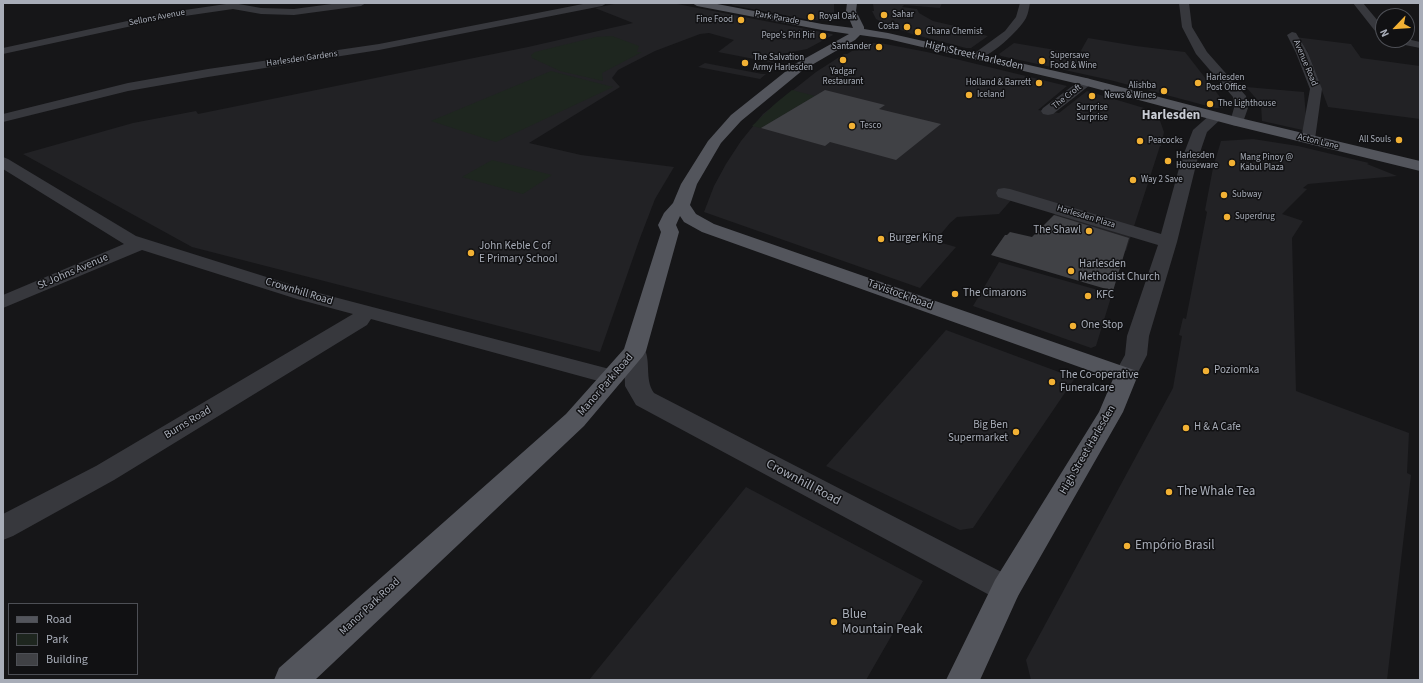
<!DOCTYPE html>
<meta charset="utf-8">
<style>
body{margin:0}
#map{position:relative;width:1423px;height:683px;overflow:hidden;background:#161618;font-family:"Source Sans 3",sans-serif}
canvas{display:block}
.frame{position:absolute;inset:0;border:4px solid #a8adb8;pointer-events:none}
.legend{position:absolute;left:8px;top:603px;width:130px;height:72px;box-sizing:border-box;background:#111113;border:1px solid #4d4f55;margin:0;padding:5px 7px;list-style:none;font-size:12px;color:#a8adb8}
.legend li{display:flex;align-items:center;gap:8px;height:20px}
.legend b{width:20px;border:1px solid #4d4f55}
.north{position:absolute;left:1375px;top:8px;width:40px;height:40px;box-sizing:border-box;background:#111113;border:1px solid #4d4f55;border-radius:50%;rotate:245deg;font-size:11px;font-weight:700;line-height:16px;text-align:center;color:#a8adb8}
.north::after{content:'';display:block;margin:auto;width:14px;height:18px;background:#f2b134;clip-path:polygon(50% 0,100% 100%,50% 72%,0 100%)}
</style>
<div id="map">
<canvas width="1423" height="683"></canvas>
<div class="frame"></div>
<ul class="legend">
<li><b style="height:5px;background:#53555c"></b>Road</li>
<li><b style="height:11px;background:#1e261f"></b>Park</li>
<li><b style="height:11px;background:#404145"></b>Building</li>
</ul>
<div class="north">N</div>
</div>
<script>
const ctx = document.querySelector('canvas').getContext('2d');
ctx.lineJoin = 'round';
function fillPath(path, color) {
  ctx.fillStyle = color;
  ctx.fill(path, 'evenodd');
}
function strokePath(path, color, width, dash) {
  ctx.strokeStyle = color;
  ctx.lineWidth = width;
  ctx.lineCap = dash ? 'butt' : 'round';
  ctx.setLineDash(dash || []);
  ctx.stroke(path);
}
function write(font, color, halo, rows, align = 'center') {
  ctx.font = font + ' "Source Sans 3",sans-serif';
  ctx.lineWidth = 3;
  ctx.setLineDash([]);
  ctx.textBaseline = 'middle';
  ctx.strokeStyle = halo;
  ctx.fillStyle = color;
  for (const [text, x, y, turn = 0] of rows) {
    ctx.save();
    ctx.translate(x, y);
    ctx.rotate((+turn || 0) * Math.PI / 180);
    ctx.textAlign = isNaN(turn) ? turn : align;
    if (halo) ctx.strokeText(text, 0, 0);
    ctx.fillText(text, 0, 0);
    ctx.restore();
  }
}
fillPath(new Path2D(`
 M619,3H672L832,34L833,35L807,49L762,58L780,64L718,52L734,40L709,33L700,34L655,51L618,70L612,78L620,87L529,143L581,155L674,167L655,199L640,238L600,352L192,247L23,154L133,123L196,111L198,114L528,47L633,23L595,8Z
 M734,3H834V14L830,21L810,20L731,5Z
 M868,3H942L940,8L904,5L902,7L917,9L919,13L933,21L959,27L955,29L988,36L971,48H966L912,34L892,27L876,19L872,11H874L873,4Z
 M1295,37L1351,44L1361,58L1420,66V119L1328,107L1307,50L1297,43Z
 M1088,38L1136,46L1185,52L1220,97L1223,108H1215L1110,80L1001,56L999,54L1014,43L1079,54Z
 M865,43H880L927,52L1067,86L1038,110L1059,113L1087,91L1144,108L1159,118L1164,132L1161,146H1160L1126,251L1071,236L1050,219L1056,213L1012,199L999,214L957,217L950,223L935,241L956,247L920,288L704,212L714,186L726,164L741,141L763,114L816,72L844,54H847Z
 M705,63L762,74H766L760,79L698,67Z
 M1246,87L1304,92L1307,131L1262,121L1261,104Z
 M1253,139L1298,146L1369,163L1367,164L1397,176L1308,184L1303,188L1307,189L1282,214L1303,221L1292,238L1296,391L1409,433L1407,473L1411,475L1387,680H1031L1026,660L1173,388L1182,336L1179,335L1183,318L1186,319L1207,212L1205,210L1213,168L1221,141Z
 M999,262L1112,294L1096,346L1091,348L973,306Z
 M946,330L1075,378L973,528L960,530L826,466Z
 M746,487L923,581L866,680H589Z`), '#222225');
fillPath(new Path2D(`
 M612,36L639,46L637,52H642L602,73L603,81L560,71L532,58L531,55L535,52L596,37Z
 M551,71L613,87L496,142L431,121Z
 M792,90L815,96L761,128L752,126L776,103Z
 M492,160L552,175L523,194L462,177Z`), '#1e261f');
fillPath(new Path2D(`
 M825,90L885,105L879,109L941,124L896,160L830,142L825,146L761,128Z
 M1054,215L1129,238L1113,291L991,255L1005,235H1007L1010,232L1032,237Z`), '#404145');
fillPath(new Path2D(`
 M1216,113L1221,114L1223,117L1207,132L1197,161L1177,242L1149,336L1147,355L1134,380L1126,383L1118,380L1114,375L1125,355L1127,336L1158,245L998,197L996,193L998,189L1004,188L1010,189L1161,234L1181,161L1193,130L1211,114Z`), '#37383d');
fillPath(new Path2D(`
 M233,3L261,8L294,9L339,3H366L361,6L294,15L261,14L233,9L164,19L3,54V48L164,13Z
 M588,3H607L602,6L379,50L208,77L128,91L3,122V114L128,83L208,69L379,44Z
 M1020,3H1030C1029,8 1028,14 1026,18C1020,30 985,63 972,59L970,57L972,55L1005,31L1016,17Z
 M1179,3H1189L1192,27L1207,52L1246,96L1248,108L1242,125L1237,126L1232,125L1230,122L1234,108L1233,97L1196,54L1182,27Z
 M1353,3H1363L1383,27V37L1379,36Z
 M1292,32L1296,33L1308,53L1322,89L1315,139L1313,142L1308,143L1303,142L1301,139L1310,89L1296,53L1287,35Z
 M1407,39L1420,42V48L1390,42L1388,40Z
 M1086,78L1090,79L1092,82L1090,85L1053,114L1048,115L1043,114L1041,111L1043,108L1082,79Z
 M3,157L8,159L136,236L311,291L621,372L625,377L621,382L613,385L371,319L367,325L114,480L13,536L3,540V514L96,466L353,314L297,299L142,250L3,308V295L124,244L3,169Z
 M635,344L643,346C652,360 644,379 654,393L1017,580L1021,589L1017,598L1006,602L995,598L636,405L625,386L624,351L627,346Z`), '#37383d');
fillPath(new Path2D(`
 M692,3H712L822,24L853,28L846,11L847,3H857L856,11L864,27V29L888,33L1086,78L1240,118L1420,161V171L1232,125L1083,85L888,39L860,35L855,40L803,70L741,121L721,143L697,184L690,205L696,214L714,224L1134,370L1138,375L1123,412L1018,596L980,680H946L995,580L1099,412L1113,379L702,232L684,222L680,216L676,225L679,232L646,351L643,356L584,426L315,680H274L279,668L566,414L624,349L661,232L658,225L664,213L673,203L681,184L708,141L731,115L795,64L849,34L822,30L697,6Z`), '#53555c');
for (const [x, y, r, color] of [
 [884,15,4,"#f2b134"],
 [811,17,4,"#f2b134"],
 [741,20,4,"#f2b134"],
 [907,27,4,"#f2b134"],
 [918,32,4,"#f2b134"],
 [823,36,4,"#f2b134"],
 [879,47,4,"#f2b134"],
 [843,60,4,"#f2b134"],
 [1042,61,4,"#f2b134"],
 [745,63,4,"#f2b134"],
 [1039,83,4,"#f2b134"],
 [1198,83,4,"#f2b134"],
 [1164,91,4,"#f2b134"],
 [969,95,4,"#f2b134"],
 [1092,96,4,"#f2b134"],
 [1210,104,4,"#f2b134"],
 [852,126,4,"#f2b134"],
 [1399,140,4,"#f2b134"],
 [1140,141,4,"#f2b134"],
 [1168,161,4,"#f2b134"],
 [1232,163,4,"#f2b134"],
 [1133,180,4,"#f2b134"],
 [1224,195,4,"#f2b134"],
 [1227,217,4,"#f2b134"],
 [1089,231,4,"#f2b134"],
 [881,239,4,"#f2b134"],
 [471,253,4,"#f2b134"],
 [1071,271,4,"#f2b134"],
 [955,294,4,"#f2b134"],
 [1088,296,4,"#f2b134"],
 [1073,326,4,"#f2b134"],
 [1206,371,4,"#f2b134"],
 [1052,382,4,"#f2b134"],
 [1186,428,4,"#f2b134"],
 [1016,432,4,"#f2b134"],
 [1169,492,4,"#f2b134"],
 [1127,546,4,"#f2b134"],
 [834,622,4,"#f2b134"]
]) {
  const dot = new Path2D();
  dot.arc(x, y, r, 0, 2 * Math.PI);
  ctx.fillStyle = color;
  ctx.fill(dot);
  strokePath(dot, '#111113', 1.5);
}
write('9px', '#a8adb8', '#111113', [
 ["Sahar",892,15],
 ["Royal Oak",819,17],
 ["Fine Food",733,20,"right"],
 ["Costa",899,27,"right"],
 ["Chana Chemist",926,32],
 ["Pepe's Piri Piri",815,36,"right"],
 ["Santander",871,47,"right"],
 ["Supersave",1050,56],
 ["Food & Wine",1050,66],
 ["The Salvation",753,58],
 ["Army Harlesden",753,68],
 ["Yadgar",843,72,"center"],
 ["Restaurant",843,82,"center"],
 ["Harlesden",1206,78],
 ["Post Office",1206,88],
 ["Holland & Barrett",1031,83,"right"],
 ["Alishba",1156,86,"right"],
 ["News & Wines",1156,96,"right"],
 ["Iceland",977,95],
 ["The Lighthouse",1218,104],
 ["Surprise",1092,108,"center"],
 ["Surprise",1092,118,"center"],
 ["Tesco",860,126],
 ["All Souls",1391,140,"right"],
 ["Peacocks",1148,141],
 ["Harlesden",1176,156],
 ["Houseware",1176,166],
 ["Mang Pinoy @",1240,158],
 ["Kabul Plaza",1240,168],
 ["Way 2 Save",1141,180],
 ["Subway",1232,195],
 ["Superdrug",1235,217]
], 'left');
write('9px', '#a8adb8', '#111113', [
 ["Sellons Avenue",157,18,-11],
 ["Park Parade",777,18,10],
 ["Harlesden Gardens",302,59,-8],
 ["Avenue Road",1305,63,67],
 ["The Croft",1067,97,-38],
 ["Acton Lane",1318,142,14],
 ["Harlesden Plaza",1086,217,17]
]);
write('11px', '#a8adb8', '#111113', [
 ["High Street Harlesden",974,56,13],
 ["St Johns Avenue",73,272,-23],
 ["Crownhill Road",299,292,17],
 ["Tavistock Road",900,295,20],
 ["Manor Park Road",606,385,-49],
 ["Burns Road",188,423,-31],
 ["High Street Harlesden",1088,450,-60],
 ["Manor Park Road",370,607,-43]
]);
write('11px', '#a8adb8', '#111113', [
 ["The Shawl",1081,231,"right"],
 ["Burger King",889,239],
 ["John Keble C of",479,247],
 ["E Primary School",479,260],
 ["Harlesden",1079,265],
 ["Methodist Church",1079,278],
 ["The Cimarons",963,294],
 ["KFC",1096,296],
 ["One Stop",1081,326],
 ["Poziomka",1214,371],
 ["The Co-operative",1060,376],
 ["Funeralcare",1060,389],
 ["Big Ben",1008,426,"right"],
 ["Supermarket",1008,439,"right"],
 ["H & A Cafe",1194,428]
], 'left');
write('bold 13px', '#c9ccd4', '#111113', [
 ["Harlesden",1171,116]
]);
write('13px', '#a8adb8', '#111113', [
 ["Crownhill Road",803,483,28]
]);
write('13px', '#a8adb8', '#111113', [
 ["The Whale Tea",1177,492],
 ["Empório Brasil",1135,546],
 ["Blue",842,615],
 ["Mountain Peak",842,630]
], 'left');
</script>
